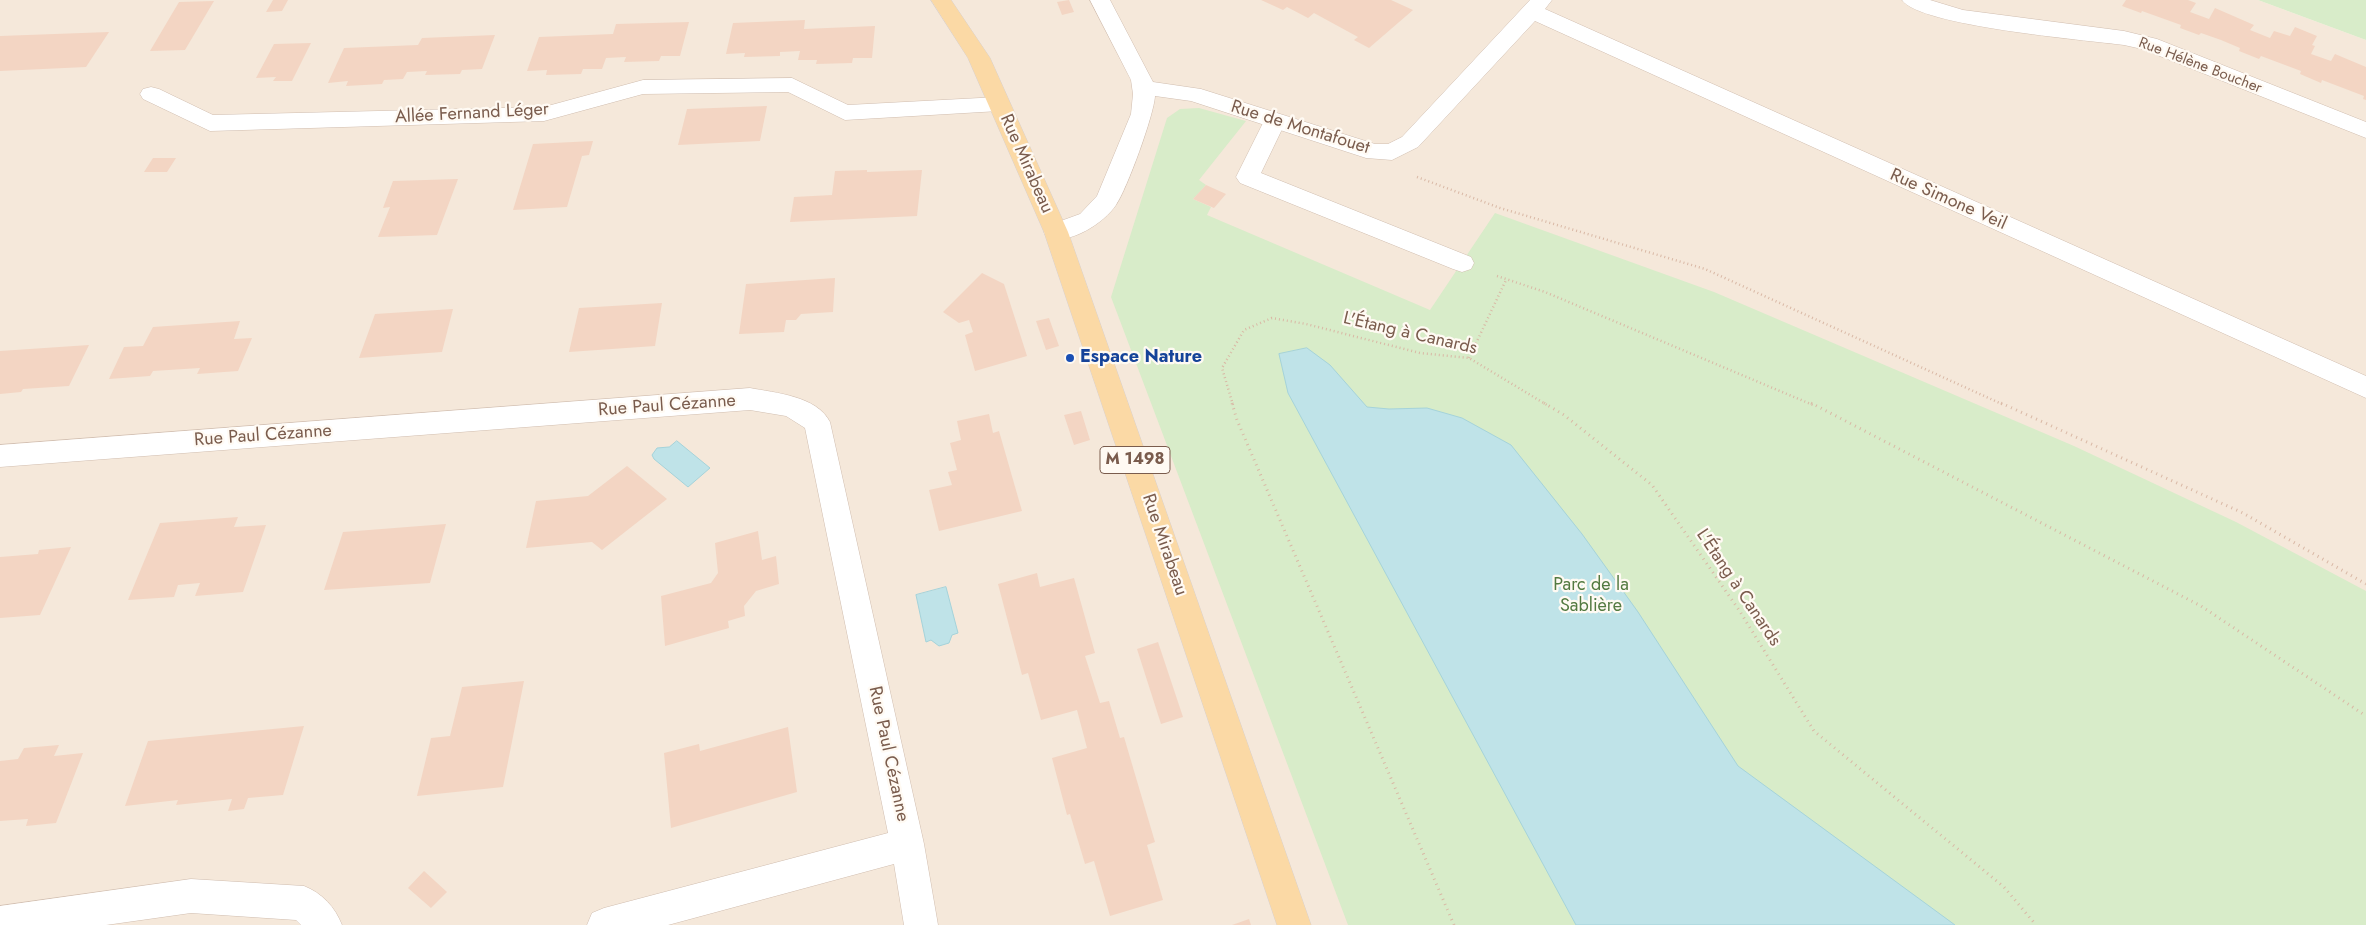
<!DOCTYPE html>
<meta charset="utf-8">
<style>
body{margin:0}
canvas{display:block;background:#fdf6ec}
</style>
<canvas width="2366" height="925"></canvas>
<script>
const ctx = document.querySelector('canvas').getContext('2d');
ctx.lineJoin = 'round';
function fillPath(path, color) {
  ctx.fillStyle = color;
  ctx.fill(path, 'evenodd');
}
function strokePath(path, color, width, dash) {
  ctx.strokeStyle = color;
  ctx.lineWidth = width;
  ctx.lineCap = dash ? 'butt' : 'round';
  ctx.setLineDash(dash || []);
  ctx.stroke(path);
}
function write(font, color, halo, rows, align = 'center') {
  ctx.font = font + ' Jost,sans-serif';
  ctx.lineWidth = 4.5;
  ctx.setLineDash([]);
  ctx.textBaseline = 'middle';
  ctx.strokeStyle = halo;
  ctx.fillStyle = color;
  for (const [text, x, y, turn = 0] of rows) {
    ctx.save();
    ctx.translate(x, y);
    ctx.rotate((+turn || 0) * Math.PI / 180);
    ctx.textAlign = isNaN(turn) ? turn : align;
    if (halo) ctx.strokeText(text, 0, 0);
    ctx.fillText(text, 0, 0);
    ctx.restore();
  }
}
fillPath(new Path2D(`
 M0,0H2258L2366,40V925H0Z`), '#f5e8da');
fillPath(new Path2D(`
 M2258,0H2366V40Z
 M1199,108L1246,121L1199,180L1206,185L1193,199L1211,207L1207,215L1430,310L1495,213L1714,292L2074,446L2236,522L2366,591V925H1348L1111,297L1167,118L1180,109Z`), '#d8ecc9');
const water = new Path2D(`
 M1307,348L1330,365L1367,407L1389,409L1427,408L1462,418L1511,445L1582,534L1638,612L1738,766L1955,925H1576L1288,393L1279,354Z
 M677,441L710,468L688,487L654,459L652,455L657,448L669,447Z
 M946,587L958,633L952,635L949,643L939,646L931,640L926,642L916,595Z`);
fillPath(water, '#bfe3e8');
strokePath(water, '#a5d3da', 1);
fillPath(new Path2D(`
 M273,0H288L282,11L266,12Z
 M1069,0L1074,12L1062,15L1057,2Z
 M1261,0H1391L1413,10L1369,48L1354,40L1358,37L1314,13L1308,18L1287,7L1283,10Z
 M2126,0H2188L2196,3L2190,12L2209,19L2215,8L2254,25L2250,30L2270,38L2274,31L2290,36L2295,27L2317,36L2312,45L2315,46L2311,54L2331,61L2335,54L2366,67V100L2363,99L2364,96L2322,80L2321,83L2300,74L2301,71L2261,56L2259,59L2239,51L2240,48L2221,40L2201,33L2199,35L2180,28L2181,25L2142,11L2141,13L2122,6Z
 M214,1L185,50L150,51L179,2Z
 M805,20L804,29L875,26L872,58H853L852,63L816,64L817,60H798L800,51L780,52V56L744,57L745,53L726,54L733,23Z
 M689,22L680,56H661L659,61L624,62L626,57L606,58L602,69H583L581,74L546,75L547,70L527,71L539,37L613,34L616,24Z
 M109,32L86,67L0,71V36Z
 M495,35L482,69L462,70L460,74L425,75L427,71L407,72L403,79L384,80L382,84L346,86L348,81L328,83L344,48L418,45L422,38Z
 M311,43L292,81H273L276,77L256,78L274,44Z
 M767,106L760,141L678,145L687,109Z
 M593,141L589,155L582,156L567,207L513,210L533,144Z
 M153,158H176L167,172H144Z
 M867,170V172L922,170L917,216L790,222L794,197L832,195L835,171Z
 M458,179L437,235L378,237L390,207L383,208L393,181Z
 M1206,185L1226,194L1214,208L1193,199Z
 M982,273L1004,284L1027,356L975,371L965,335L973,332L969,320L959,323L943,312Z
 M835,278L833,312L801,314L796,320H786L784,332L739,334L746,284Z
 M662,303L655,346L569,352L579,308Z
 M453,309L442,352L359,358L375,314Z
 M1049,318L1059,346L1046,350L1036,321Z
 M240,321L234,339L252,338L238,371L197,374L200,368L153,371L150,376L109,379L124,347L143,346L153,327Z
 M89,345L69,386L23,389L21,392L0,394V351Z
 M1081,411L1090,440L1074,445L1064,415Z
 M989,414L993,433L999,431L1022,511L939,531L929,490L952,485L948,472L957,470L950,443L961,440L957,421Z
 M627,466L667,499L602,550L592,542L526,548L536,501L588,496Z
 M238,517L234,527L266,525L243,592L195,596L200,583L178,585L174,597L128,600L160,523Z
 M446,524L430,583L324,590L343,532Z
 M758,531L762,560L776,556L779,584L756,591L744,606L745,616L728,621L729,628L665,646L661,596L711,583L718,573L715,543Z
 M71,547L40,615L0,618V557L38,554L39,550Z
 M1037,573L1040,587L1074,578L1095,653L1085,656L1100,703L1109,701L1120,738L1124,737L1155,842L1147,845L1163,900L1110,916L1094,861L1085,864L1070,814L1067,815L1052,758L1087,748L1077,710L1041,720L1028,673L1022,675L998,584Z
 M1158,642L1183,717L1161,724L1137,649Z
 M524,681L503,787L417,796L431,738L450,736L462,687Z
 M304,726L283,795L248,798L244,809L228,811L232,799L176,805L178,800L125,806L148,741Z
 M788,727L797,792L671,828L664,753L699,744L700,751Z
 M59,745L54,756L83,753L56,823L26,826L28,819L0,821V761L18,759L24,748Z
 M424,871L447,892L431,908L408,888Z
 M1249,919L1251,925H1232Z`), '#f3d5c3');
const lane = new Path2D(`
 M1275,114L1283,116L1286,121L1261,173L1471,257L1474,263L1471,269L1462,272L1453,269L1240,183L1236,177L1264,121L1267,116Z`);
const street = new Path2D(`
 M1090,0H1110L1153,82L1201,89L1375,144H1388L1402,137L1530,0H1552L1545,9L2366,376V398L1535,21L1418,147L1392,160L1366,158L1191,101L1155,96C1154,115 1127,189 1116,205C1104,223 1070,245 1047,238L1044,232L1047,226L1080,214L1097,196L1131,114L1133,94L1131,80Z
 M1902,0H1930L1963,10L2124,31L2157,39L2366,122V138L2142,49L2124,45C2086,40 1919,26 1902,0Z
 M792,78L848,105L999,97L1007,99L1010,104L1007,109L999,111L845,120L788,92L643,94L544,121L210,131L143,99L140,94L143,89L151,87L159,89L213,115L544,107L643,80Z
 M750,388C776,393 817,396 830,422L924,844L938,925H904L894,864L668,925H587L592,913L604,908L888,833L805,428L786,416L750,410L0,467V445Z
 M191,879L304,886C322,893 335,907 342,925H301L296,920L191,913L106,925H0V906Z`);
const primary = new Path2D(`
 M931,0H951L990,58L1068,232L1311,925H1277L1044,232L968,58Z`);
strokePath(lane, '#d1beb0', 1);
strokePath(street, '#d1beb0', 1);
strokePath(primary, '#dad1cd', 1);
strokePath(new Path2D(`
 M1417,177L1500,208L1705,269L2004,405
 M1497,276L1545,292L1813,405
 M1469,358L1506,280
 M1233,405L1222,368L1244,330L1272,318L1306,324L1420,353L1469,358L1547,405`), '#d9b8a5', 2.5, [1, 3]);
strokePath(new Path2D(`
 M1232,403L1237,420L1454,925
 M1544,403L1564,415L1652,485L1739,610L1814,731L2004,887L2036,925
 M1811,403L2201,606L2366,716
 M2001,403L2243,513L2366,584`), '#d9b8a5', 3, [1, 4.5]);
fillPath(lane, '#fff');
fillPath(street, '#fff');
fillPath(primary, '#fbd9a5');
for (const [x, y, r, color] of [
 [1070,358,5,"#1a4fb4"]
]) {
  const dot = new Path2D();
  dot.arc(x, y, r, 0, 2 * Math.PI);
  ctx.fillStyle = color;
  ctx.fill(dot);
  strokePath(dot, '#fffaf3', 2);
}
write('15px', '#7a5c4d', '#fffaf3', [
 ["Rue Hélène Boucher",2200,66,21]
]);
for (const [x, y, w] of [
 [1135,460,70]
]) {
  const box = new Path2D();
  box.roundRect(x - w / 2, y - 13.5, w, 27, 4);
  ctx.fillStyle = '#fffaf3';
  ctx.fill(box);
  strokePath(box, '#7a5c4d', 1);
}
write('bold 16px', '#7a5c4d', null, [
 ["M 1498",1135,460]
]);
write('18px', '#7a5c4d', '#fffaf3', [
 ["Allée Fernand Léger",472,114,-3],
 ["Rue de Montafouet",1300,128,17],
 ["Rue Mirabeau",1026,164,66],
 ["Rue Simone Veil",1948,200,24],
 ["L'Étang à Canards",1410,334,13],
 ["Rue Paul Cézanne",667,406,-4],
 ["Rue Paul Cézanne",263,436,-4],
 ["Rue Mirabeau",1164,545,71],
 ["L'Étang à Canards",1738,588,56],
 ["Rue Paul Cézanne",888,754,78]
]);
write('bold 18px', '#164399', '#fffaf3', [
 ["Espace Nature",1080,358]
], 'left');
write('18px', '#537a41', '#fffaf3', [
 ["Parc de la",1591,586],
 ["Sablière",1591,607]
]);
</script>
